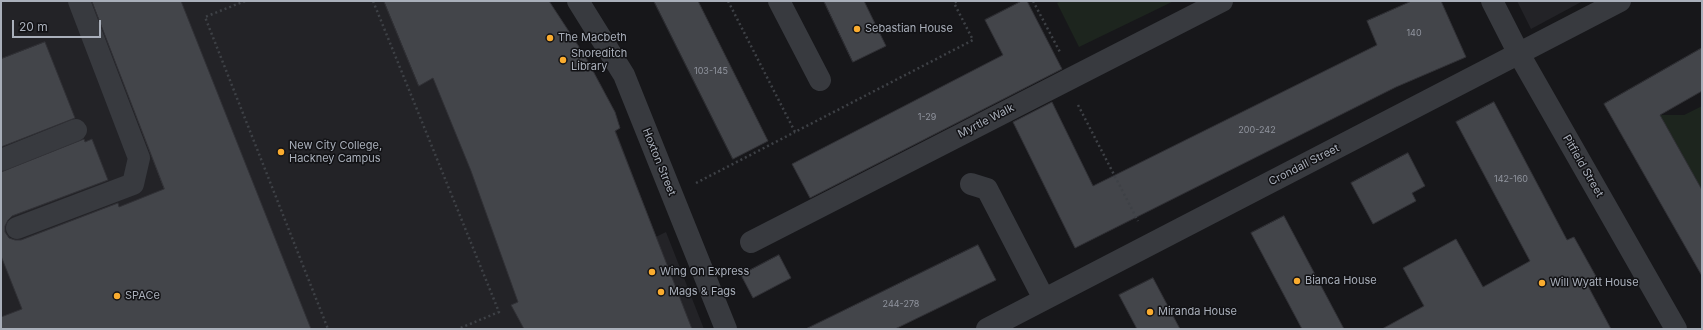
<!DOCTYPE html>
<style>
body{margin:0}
#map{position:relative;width:1703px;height:330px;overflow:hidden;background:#17171a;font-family:Inter,sans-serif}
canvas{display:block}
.frame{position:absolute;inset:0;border:2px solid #a9afba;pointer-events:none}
.scale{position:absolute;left:12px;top:20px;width:89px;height:18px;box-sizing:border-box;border:2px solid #a9afba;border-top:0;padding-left:5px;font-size:12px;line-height:14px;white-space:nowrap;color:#a9afba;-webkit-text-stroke:3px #121215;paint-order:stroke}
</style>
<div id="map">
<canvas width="1703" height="330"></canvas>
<div class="frame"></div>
<div class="scale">20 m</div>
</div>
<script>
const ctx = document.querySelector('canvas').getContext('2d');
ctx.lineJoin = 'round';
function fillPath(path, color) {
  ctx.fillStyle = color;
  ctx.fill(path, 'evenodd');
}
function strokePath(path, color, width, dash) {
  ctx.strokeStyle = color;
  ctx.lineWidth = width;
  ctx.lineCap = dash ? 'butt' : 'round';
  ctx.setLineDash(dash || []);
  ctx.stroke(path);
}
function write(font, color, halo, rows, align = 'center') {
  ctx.font = font + ' Inter,sans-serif';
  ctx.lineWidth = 3;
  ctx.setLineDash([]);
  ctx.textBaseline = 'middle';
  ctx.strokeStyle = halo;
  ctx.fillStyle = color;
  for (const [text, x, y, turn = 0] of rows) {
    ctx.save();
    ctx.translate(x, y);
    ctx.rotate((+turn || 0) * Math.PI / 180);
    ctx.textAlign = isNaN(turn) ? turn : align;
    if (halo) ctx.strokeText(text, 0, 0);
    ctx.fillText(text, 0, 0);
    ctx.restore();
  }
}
fillPath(new Path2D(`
 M1,1H549L585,56L615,112L620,128L616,131L656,236L582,273L666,232L704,329H1Z
 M1517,1H1583L1531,29Z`), '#232327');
fillPath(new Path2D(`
 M1061,1H1174L1079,47L1057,3Z
 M1702,106V190L1660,115H1684Z`), '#1d251e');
const building = new Path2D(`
 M92,1H181L311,329H1V317L22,309L1,256V172L84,139L85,142L92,139L108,180L12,216L8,220L5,226V232L9,238L15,240H21L118,203L119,207L164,189Z
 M384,1H549L585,56L615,112L620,128L615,131L692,329H524L511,305L518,302L471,171L433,78L419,86Z
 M654,1H698L768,141L733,159Z
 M824,1H864L886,46L853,62Z
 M1022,1H1027L1062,69L810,198L792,164L1003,55L985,20Z
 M1412,1H1441L1466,57L1396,87L1075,248L1013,122L1052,102L1093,186L1377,45L1367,21Z
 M45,42L75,118L1,147V59Z
 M1702,48V91L1660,115L1702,190V276L1604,104Z
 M1494,102L1567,240L1574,237L1598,280L1588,286L1611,329H1382L1424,306L1403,268L1456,239L1483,287L1530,261L1456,122Z
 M1408,153L1425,186L1412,193L1416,201L1373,224L1351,183Z
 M1284,216L1344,329H1302L1251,233Z
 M978,245L996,280L895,329H806Z
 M779,255L791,278L753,298L741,275Z
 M1153,278L1180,329H1137L1119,295Z`);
fillPath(building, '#43454a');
strokePath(building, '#313136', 1);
strokePath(new Path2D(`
 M245,1L205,17L328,329
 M373,1L499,312L458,329
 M728,1L795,132L973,40L954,3L957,1
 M1033,1L1061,54
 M1078,105L1138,221
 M696,183L795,132`), '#3e4146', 2.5, [2, 3]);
strokePath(new Path2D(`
 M578,1L624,75L726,329
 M779,1L820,80
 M1492,1L1519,54L1676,329
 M1,160L76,130
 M971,184L987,189L1044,299
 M17,228L133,184L139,158L79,1
 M751,242L1222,1
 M987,329L1620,1`), '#383a3f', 22);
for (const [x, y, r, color] of [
 [857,29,4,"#faac2f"],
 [550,38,4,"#faac2f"],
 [563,60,4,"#faac2f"],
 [281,152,4,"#faac2f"],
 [652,272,4,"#faac2f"],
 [1297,281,4,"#faac2f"],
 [1542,283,4,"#faac2f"],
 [661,292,4,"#faac2f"],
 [117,296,4,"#faac2f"],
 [1150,312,4,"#faac2f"]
]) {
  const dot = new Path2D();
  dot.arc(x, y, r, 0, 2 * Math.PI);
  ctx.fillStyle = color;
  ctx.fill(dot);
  strokePath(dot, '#121215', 1.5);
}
write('9px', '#90949e', null, [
 ["140",1414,33],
 ["103-145",711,71],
 ["1-29",927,117],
 ["200-242",1257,130],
 ["142-160",1511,179],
 ["244-278",901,304]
]);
write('11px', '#a9afba', '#121215', [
 ["Sebastian House",865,29],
 ["The Macbeth",558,38],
 ["Shoreditch",571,54],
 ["Library",571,67],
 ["New City College,",289,146],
 ["Hackney Campus",289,159],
 ["Wing On Express",660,272],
 ["Bianca House",1305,281],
 ["Will Wyatt House",1550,283],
 ["Mags & Fags",669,292],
 ["SPACe",125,296],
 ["Miranda House",1158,312]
], 'left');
write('11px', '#a9afba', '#121215', [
 ["Myrtle Walk",986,121,-27],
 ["Hoxton Street",659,162,68],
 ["Crondall Street",1304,165,-27],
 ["Pitfield Street",1583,166,60]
]);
</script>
